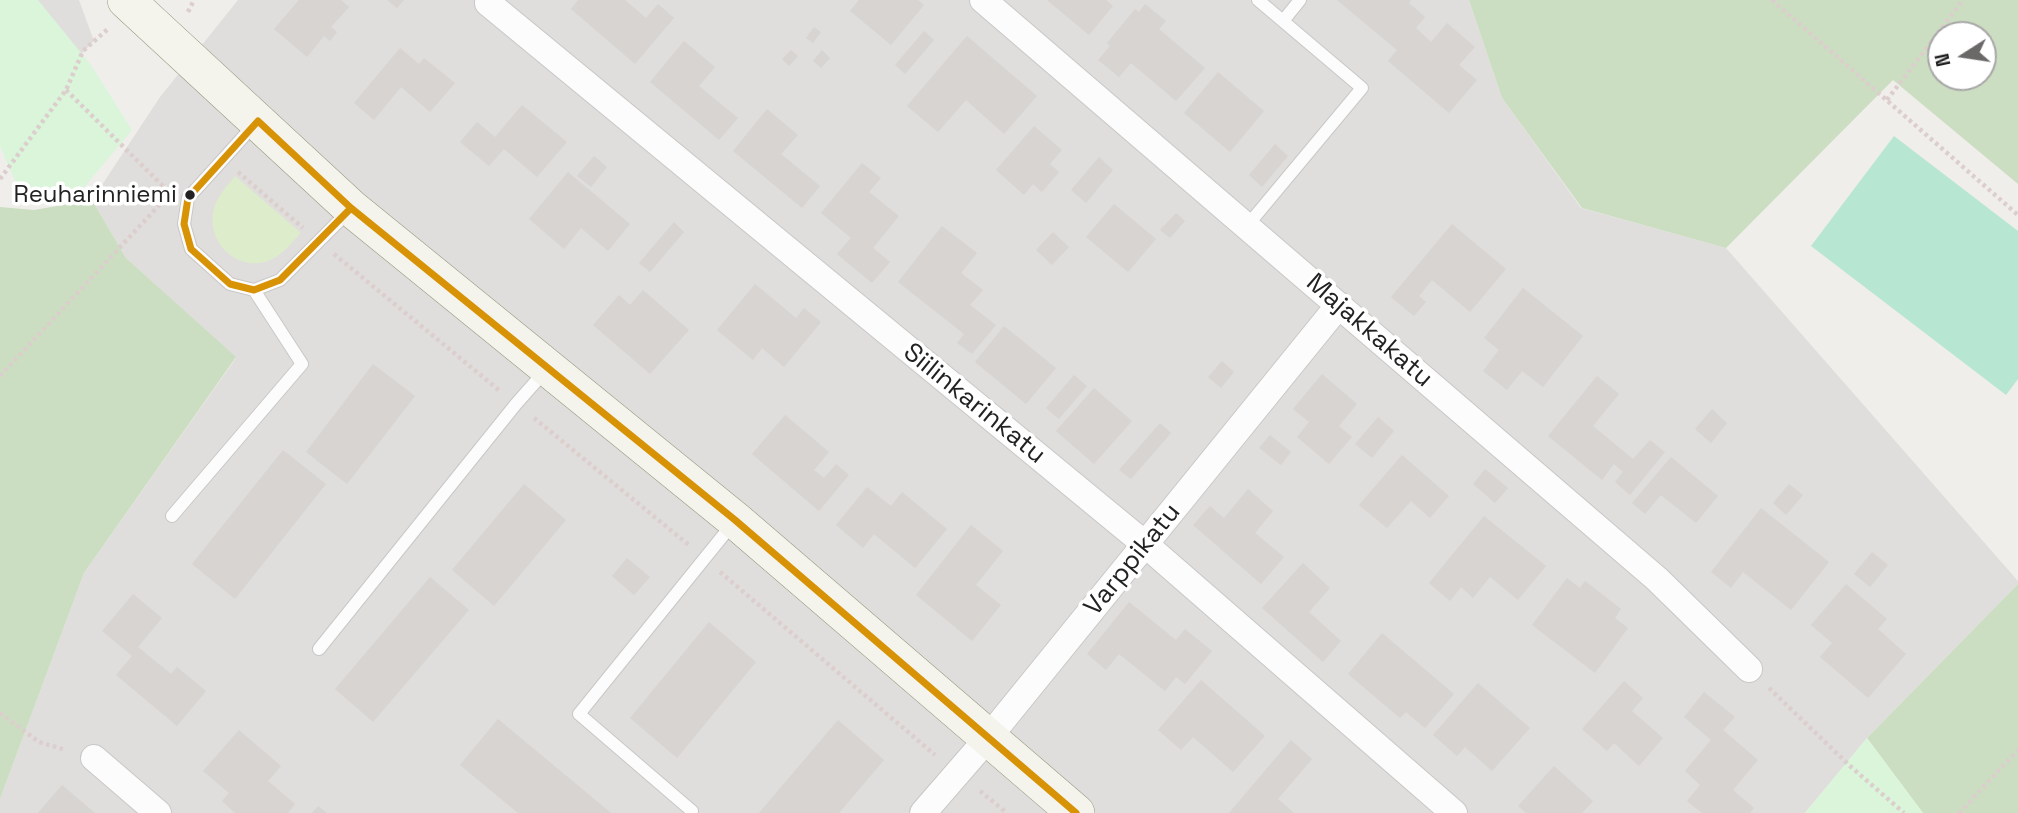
<!DOCTYPE html>
<style>
body{margin:0}
#map{position:relative;width:2018px;height:813px;overflow:hidden;background:#f0eeeb;font-family:"Space Grotesk",sans-serif}
canvas{display:block}
.north{position:absolute;left:1927px;top:21px;width:70px;height:70px;box-sizing:border-box;background:#fff;border:2px solid #a7a7a7;border-radius:50%;rotate:258deg;font-size:19px;font-weight:700;line-height:28px;text-align:center;color:#222}
.north::after{content:'';display:block;margin:auto;width:24px;height:32px;background:#6a6968;clip-path:polygon(50% 0,100% 100%,50% 72%,0 100%)}
</style>
<div id="map">
<canvas width="2018" height="813"></canvas>
<div class="north">N</div>
</div>
<script>
const ctx = document.querySelector('canvas').getContext('2d');
ctx.lineJoin = 'round';
function fillPath(path, color) {
  ctx.fillStyle = color;
  ctx.fill(path, 'evenodd');
}
function strokePath(path, color, width, dash) {
  ctx.strokeStyle = color;
  ctx.lineWidth = width;
  ctx.lineCap = dash ? 'butt' : 'round';
  ctx.setLineDash(dash || []);
  ctx.stroke(path);
}
function write(font, color, halo, rows, align = 'center') {
  ctx.font = font + ' "Space Grotesk",sans-serif';
  ctx.lineWidth = 7;
  ctx.setLineDash([]);
  ctx.textBaseline = 'middle';
  ctx.strokeStyle = halo;
  ctx.fillStyle = color;
  for (const [text, x, y, turn = 0] of rows) {
    ctx.save();
    ctx.translate(x, y);
    ctx.rotate((+turn || 0) * Math.PI / 180);
    ctx.textAlign = isNaN(turn) ? turn : align;
    if (halo) ctx.strokeText(text, 0, 0);
    ctx.fillText(text, 0, 0);
    ctx.restore();
  }
}
fillPath(new Path2D(`
 M0,0H79L94,41L0,138Z
 M238,0H1469L1502,98L1581,208L1726,248L2018,581V584L1867,738L1805,813H0V799L84,573L236,358L126,258L92,200L160,97Z`), '#dfdedc');
fillPath(new Path2D(`
 M235,176L301,233C291,243 282,256 268,261C235,272 205,240 214,208C218,195 227,186 235,176Z`), '#ddeccb');
fillPath(new Path2D(`
 M1469,0H2018V184L1893,80L1726,248L1582,208L1502,98ZM1941,35H1983V77H1941Z
 M92,200L126,258L236,357L84,573L0,799V207L34,210Z
 M2018,584V813H1923L1867,738Z`), '#cbdec1');
fillPath(new Path2D(`
 M0,0H38L91,65L132,130L80,192L22,197L0,146Z
 M1867,738L1923,813H1805Z`), '#daf5da');
fillPath(new Path2D(`
 M1894,136L2018,231V379L2006,395L1811,246Z`), '#b7e6d2');
fillPath(new Path2D(`
 M299,0H341L349,7L331,27L337,32L330,41L324,36L307,57L274,29Z
 M387,0H404L397,8Z
 M578,0H625L646,18L658,4L674,18L635,64L571,9Z
 M859,0H918L924,5L891,45L850,11Z
 M1047,0H1106L1113,6L1089,35Z
 M1337,0H1411L1409,3L1425,17L1416,28L1431,42L1447,23L1475,47L1459,65L1477,80L1449,113L1388,61L1397,50Z
 M1145,4L1166,21L1159,29L1205,68L1176,101L1131,63L1119,77L1098,60L1110,46L1107,43L1135,9L1139,12Z
 M814,27L821,32L813,43L806,38Z
 M924,31L934,40L905,74L895,65Z
 M967,36L1037,96L1004,134L966,100L938,132L907,106Z
 M684,41L715,67L699,86L738,118L719,140L650,82Z
 M400,48L419,64L424,58L455,83L430,112L401,87L374,120L354,103Z
 M791,50L798,56L789,66L782,59Z
 M822,50L830,58L821,68L813,61Z
 M1218,72L1264,111L1230,152L1184,113Z
 M522,105L567,142L537,177L504,149L489,166L460,142L477,122L495,137Z
 M767,109L798,135L781,154L820,186L802,208L733,151Z
 M1034,126L1062,150L1050,164L1059,172L1042,192L1033,184L1024,195L996,170Z
 M1275,144L1288,156L1262,187L1249,175Z
 M594,156L607,167L591,187L577,176Z
 M1099,157L1113,170L1086,203L1071,190Z
 M862,163L881,178L869,192L899,216L873,248L890,262L872,283L837,254L851,238L821,213Z
 M568,172L630,224L608,251L581,228L564,249L529,219Z
 M1114,204L1156,239L1128,272L1086,237Z
 M1176,213L1185,221L1170,238L1160,230Z
 M674,222L684,232L650,272L639,263Z
 M1452,224L1506,269L1470,312L1432,280L1419,296L1426,302L1414,316L1391,297Z
 M942,226L977,253L961,273L983,290L970,305L996,325L972,354L957,343L964,334L898,282Z
 M1053,232L1069,247L1052,265L1036,250Z
 M755,284L796,318L804,308L821,322L784,367L762,348L753,360L717,330Z
 M1523,288L1583,336L1543,387L1522,371L1507,390L1483,371L1499,350L1484,338Z
 M643,290L689,330L650,374L593,325L619,295L630,305Z
 M1004,326L1056,368L1026,404L975,362Z
 M1222,361L1234,372L1221,388L1208,377Z
 M373,364L415,396L347,484L306,452Z
 M1322,374L1357,404L1339,426L1352,437L1329,464L1297,437L1309,422L1293,409Z
 M1074,375L1087,386L1059,419L1046,408Z
 M1597,376L1619,394L1593,426L1633,459L1650,440L1665,452L1630,495L1615,482L1623,472L1614,464L1602,480L1548,436Z
 M1094,388L1132,421L1094,464L1056,431Z
 M1712,409L1727,423L1711,443L1695,429Z
 M785,415L829,452L814,470L824,478L836,464L849,475L819,511L752,454Z
 M1378,417L1394,431L1372,458L1355,444Z
 M1160,423L1171,433L1131,479L1119,470Z
 M1270,435L1291,452L1281,465L1259,448Z
 M283,450L326,484L235,599L192,564Z
 M1402,455L1449,496L1430,518L1411,501L1387,528L1359,505Z
 M1671,457L1718,496L1696,523L1661,495L1645,514L1632,503Z
 M1485,469L1508,488L1495,503L1473,484Z
 M524,484L566,520L494,606L452,570Z
 M1789,484L1803,495L1786,515L1773,503Z
 M867,487L891,506L902,492L947,529L915,568L874,534L863,548L836,525Z
 M1248,489L1273,511L1255,533L1284,557L1261,584L1193,525L1210,506L1224,518Z
 M1761,508L1829,562L1791,610L1743,572L1731,588L1711,572Z
 M1484,516L1546,566L1518,600L1490,577L1473,598L1461,587L1450,601L1429,583Z
 M971,525L1003,551L976,585L1001,605L972,641L916,595Z
 M1872,552L1888,565L1870,587L1854,574Z
 M627,558L650,577L634,595L612,576Z
 M1303,563L1330,588L1309,612L1341,641L1323,662L1262,608Z
 M430,577L469,610L373,722L335,689Z
 M1567,578L1580,588L1585,581L1621,609L1615,618L1628,628L1595,673L1532,625Z
 M1846,584L1887,619L1878,629L1906,654L1868,698L1820,657L1832,643L1811,625Z
 M133,594L162,618L138,647L171,674L177,667L206,691L177,726L116,675L132,656L102,631Z
 M1129,602L1176,640L1185,629L1212,651L1185,684L1176,677L1165,691L1119,654L1106,670L1087,654Z
 M709,622L756,662L677,758L630,718Z
 M1382,633L1454,694L1425,728L1406,712L1400,718L1348,674Z
 M1201,680L1265,736L1233,772L1193,737L1181,750L1158,730Z
 M1624,681L1643,698L1632,711L1663,738L1639,766L1614,743L1607,751L1582,729Z
 M1478,683L1530,728L1492,771L1465,747L1457,756L1433,735Z
 M1704,692L1735,717L1723,730L1758,760L1733,790L1754,808L1750,813H1702L1687,801L1700,785L1685,771L1711,740L1684,717Z
 M498,719L611,813H518L460,765Z
 M838,720L884,760L839,813H759Z
 M239,730L281,766L268,781L295,804L288,813H235L222,801L229,793L203,771Z
 M1291,740L1312,759L1278,799L1294,813H1229Z
 M1554,766L1593,801L1582,813H1526L1518,806Z
 M62,785L95,813H38Z
 M318,806L327,813H312Z`), '#d7d4d2');
const lane = new Path2D(`
 M1283,21L1300,0
 M255,124L188,198L184,224L191,249L230,284L254,290L280,280L350,210
 M1247,226L1362,88L1258,0
 M172,516L302,364L254,290
 M319,649L516,404L546,370
 M692,811L579,714L734,522`);
const street = new Path2D(`
 M983,0L1657,579L1749,669
 M488,3L1146,545L1454,813
 M94,758L158,813
 M923,813L988,738L1339,305`);
const secondary = new Path2D(`
 M126,0L351,208L735,520L1076,813`);
strokePath(lane, '#c9c8c7', 14);
strokePath(street, '#c9c8c7', 28);
strokePath(secondary, '#999a82', 38);
strokePath(new Path2D(`
 M1772,0L2018,215
 M188,12L194,0
 M66,90L167,190
 M1887,100L1963,0
 M238,172L303,228
 M0,179L66,90L83,51L109,28
 M334,254L500,391
 M0,376L164,200
 M534,418L690,546
 M720,572L935,755
 M1769,688L1850,766L1904,813
 M0,713L39,742L66,750
 M980,791L1007,813
 M1959,813L2018,750`), '#dccecd', 4.5, [3.5, 3.5]);
strokePath(lane, '#fdfcfc', 12);
strokePath(street, '#fdfcfc', 26);
strokePath(secondary, '#f4f4ed', 37);
strokePath(new Path2D(`
 M258,121L351,208L280,280L254,290L230,284L191,249L184,224L188,198Z
 M351,208L735,520L1076,813`), '#d79205', 7);
for (const [x, y, r, color] of [
 [190,195,6,"#222"]
]) {
  const dot = new Path2D();
  dot.arc(x, y, r, 0, 2 * Math.PI);
  ctx.fillStyle = color;
  ctx.fill(dot);
  strokePath(dot, '#fff', 2.5);
}
write('24px', '#222', '#fff', [
 ["Reuharinniemi",177,195]
], 'right');
write('26px', '#222', '#fff', [
 ["Majakkakatu",1369,331,41],
 ["Siilinkarinkatu",974,404,39],
 ["Varppikatu",1133,560,-51]
]);
</script>
